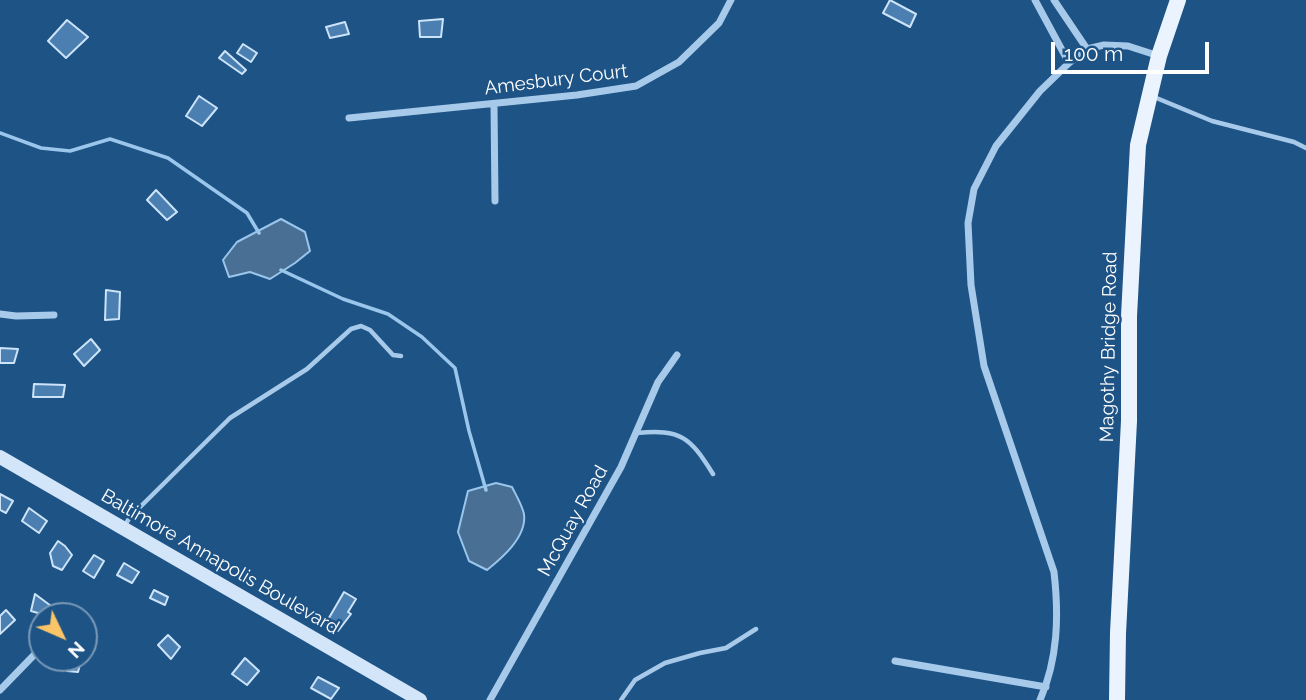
<!DOCTYPE html>
<style>
body{margin:0}
#map{position:relative;width:1306px;height:700px;overflow:hidden;background:#1e5386;font-family:Raleway,sans-serif}
canvas{display:block}
.north{position:absolute;left:28px;top:602px;width:70px;height:70px;box-sizing:border-box;background:#1e5386;border:2px solid #7898b6;border-radius:50%;rotate:134deg;font-size:19px;font-weight:700;line-height:28px;text-align:center;color:#fff}
.north::after{content:'';display:block;margin:auto;width:24px;height:32px;background:#f9c567;clip-path:polygon(50% 0,100% 100%,50% 72%,0 100%)}
.scale{position:absolute;left:1051px;top:42px;width:158px;height:32px;box-sizing:border-box;border:4px solid #fff;border-top:0;padding-left:9px;font-size:21px;line-height:24px;white-space:nowrap;color:#fff;-webkit-text-stroke:5px #1e5386;paint-order:stroke}
</style>
<div id="map">
<canvas width="1306" height="700"></canvas>
<div class="north">N</div>
<div class="scale">100 m</div>
</div>
<script>
const ctx = document.querySelector('canvas').getContext('2d');
ctx.lineJoin = 'round';
function fillPath(path, color) {
  ctx.fillStyle = color;
  ctx.fill(path, 'evenodd');
}
function strokePath(path, color, width, dash) {
  ctx.strokeStyle = color;
  ctx.lineWidth = width;
  ctx.lineCap = dash ? 'butt' : 'round';
  ctx.setLineDash(dash || []);
  ctx.stroke(path);
}
function write(font, color, halo, rows, align = 'center') {
  ctx.font = font + ' Raleway,sans-serif';
  ctx.lineWidth = 5;
  ctx.setLineDash([]);
  ctx.textBaseline = 'middle';
  ctx.strokeStyle = halo;
  ctx.fillStyle = color;
  for (const [text, x, y, turn = 0] of rows) {
    ctx.save();
    ctx.translate(x, y);
    ctx.rotate((+turn || 0) * Math.PI / 180);
    ctx.textAlign = isNaN(turn) ? turn : align;
    if (halo) ctx.strokeText(text, 0, 0);
    ctx.fillText(text, 0, 0);
    ctx.restore();
  }
}
const water = new Path2D(`
 M281,219L305,232L310,251L295,263L270,279L250,272L229,277L223,260L237,242Z
 M496,483L512,487C516,495 522,505 524,514C527,537 502,558 487,570L469,561L458,532L468,491Z`);
fillPath(water, '#496f94');
strokePath(water, '#9bc6ec', 2);
strokePath(new Path2D(`
 M0,133L41,148L70,151L110,139L168,158L247,213L259,233
 M281,270L343,299L388,314L422,337L455,368L469,431L486,490`), '#9bc6ec', 3.5);
const building = new Path2D(`
 M890,0L916,14L910,27L883,13Z
 M443,19L441,37H420L419,21Z
 M67,20L88,37L66,58L48,41Z
 M345,22L349,34L330,38L326,27Z
 M243,44L257,53L251,62L237,53Z
 M225,51L246,70L242,74L219,58Z
 M199,96L217,108L202,126L186,116Z
 M156,190L177,212L167,220L147,200Z
 M106,290L120,292L119,319L105,320Z
 M91,339L100,350L84,366L74,354Z
 M0,348L18,349L14,363H0Z
 M34,384L65,385L63,397H33Z
 M0,494L13,501L6,513L0,510Z
 M29,508L47,521L39,533L22,521Z
 M58,541L65,546L72,555L62,570L53,566L50,553Z
 M94,555L104,561L94,578L83,571Z
 M124,563L139,572L132,583L117,575Z
 M154,590L168,597L165,605L150,598Z
 M344,592L356,599L348,612L351,614L338,631L326,623Z
 M35,594L51,606L48,616L31,611Z
 M6,610L15,620L0,634V616Z
 M168,635L180,647L171,659L158,645Z
 M70,658L81,660L78,672L67,671Z
 M245,658L259,671L247,685L232,674Z
 M318,677L339,688L331,699L311,688Z`);
fillPath(building, '#4b7fb1');
strokePath(building, '#cce3f8', 2);
strokePath(new Path2D(`
 M1154,97L1212,121L1294,142L1306,148
 M637,433C681,429 690,437 713,474
 M125,525L130,517L230,418L307,369L351,329L361,326L370,330L393,355L401,356
 M621,700L635,680L665,663L700,653L726,648L756,629`), '#a7caea', 4.5);
strokePath(new Path2D(`
 M1035,0L1069,63
 M1054,0L1087,49
 M494,104L495,201
 M349,118L577,95L636,86L679,62L719,23L731,0
 M0,314L16,316L54,315
 M895,661L1046,687
 M0,690L34,655
 M490,700L621,467L658,382L677,355
 M1040,700C1058,659 1059,616 1054,572L984,366L971,285L968,223L974,189L996,146L1040,91L1069,63L1087,49L1104,45L1128,46L1159,56`), '#a7caea', 7);
strokePath(new Path2D(`
 M0,457L420,700`), '#d3e5f8', 14);
strokePath(new Path2D(`
 M1117,700L1118,633L1129,421V316L1138,145L1159,56L1178,0`), '#ebf4fe', 16);
write('19px', '#fff', '#1e5386', [
 ["Amesbury Court",556,80,-7],
 ["Magothy Bridge Road",1109,347,-89],
 ["McQuay Road",573,521,-61],
 ["Baltimore Annapolis Boulevard",220,562,30]
]);
</script>
